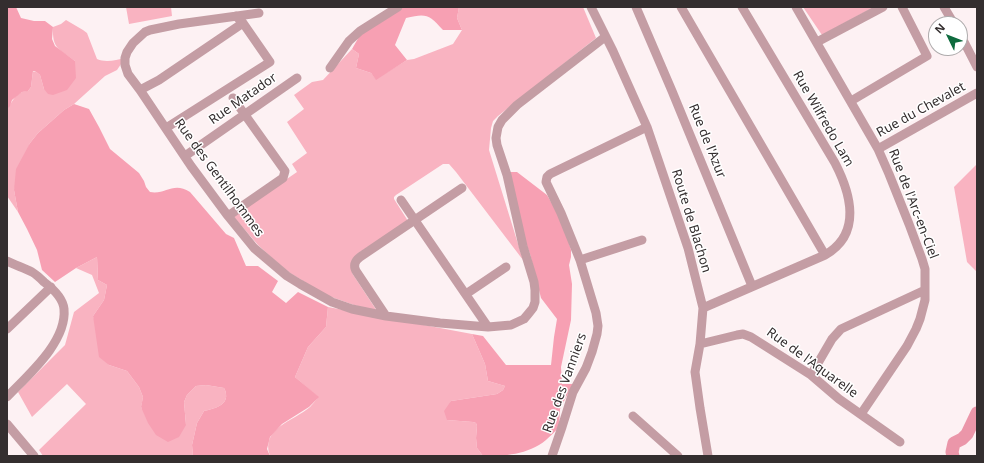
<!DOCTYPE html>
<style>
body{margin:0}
#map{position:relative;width:984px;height:463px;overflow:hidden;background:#fdf1f3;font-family:"Noto Sans",sans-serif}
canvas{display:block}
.frame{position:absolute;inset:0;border:8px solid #342e2f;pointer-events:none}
.north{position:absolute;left:928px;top:16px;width:40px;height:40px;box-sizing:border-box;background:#fff;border:1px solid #aeabac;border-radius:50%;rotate:313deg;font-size:11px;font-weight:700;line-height:16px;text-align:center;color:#342e2f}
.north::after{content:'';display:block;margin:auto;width:14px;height:18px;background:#0f6b3e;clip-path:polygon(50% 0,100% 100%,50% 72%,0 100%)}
</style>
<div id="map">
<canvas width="984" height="463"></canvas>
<div class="frame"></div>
<div class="north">N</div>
</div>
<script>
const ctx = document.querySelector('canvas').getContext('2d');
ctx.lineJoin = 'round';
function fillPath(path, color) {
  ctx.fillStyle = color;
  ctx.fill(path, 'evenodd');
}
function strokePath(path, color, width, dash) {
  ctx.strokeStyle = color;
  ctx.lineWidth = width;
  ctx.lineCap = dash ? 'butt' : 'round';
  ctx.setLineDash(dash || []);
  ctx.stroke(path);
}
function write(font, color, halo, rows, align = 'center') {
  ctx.font = font + ' "Noto Sans",sans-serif';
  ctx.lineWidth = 3;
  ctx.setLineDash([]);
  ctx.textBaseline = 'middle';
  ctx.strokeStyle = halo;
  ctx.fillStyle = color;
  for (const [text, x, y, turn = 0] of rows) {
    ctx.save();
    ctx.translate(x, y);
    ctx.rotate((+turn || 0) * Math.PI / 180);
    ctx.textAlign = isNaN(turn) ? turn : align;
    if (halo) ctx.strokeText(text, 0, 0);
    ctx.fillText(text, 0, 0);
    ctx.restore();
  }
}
fillPath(new Path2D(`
 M126,7H171L172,16L129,24Z
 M459,7H583L596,38L498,116L493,121L491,128L489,150L523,260L456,172L449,164H443L396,195L394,197V199L408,221L357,254L352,273L377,311L354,305L326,295L290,273L272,258L258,245L233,216L297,172L292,164L307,153L287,122L304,109L294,95L312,82L323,80L352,49L359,54L356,68L371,73L376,79L407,60L414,59L453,44L462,30L457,18Z
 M803,7H874L822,35Z
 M66,20L83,30L87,33L97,59C106,63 116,60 125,58L117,70L105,76L74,104L64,110L38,133L30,143L14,190L18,212L7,196V110C11,104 14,95 22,92C24,91 26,91 28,91L31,87L33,71L34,72L35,71L40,75L44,89L75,61C59,49 52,49 53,27L61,24Z
 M977,164V272L967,262L954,187Z
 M97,257L98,280L107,285L104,300L93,316L109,365L127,371L139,387L143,397L141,408L186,425L184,402L187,395L196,386L206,385L224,388C225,390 226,392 226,394C228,406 212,409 204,411L197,423L192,445L193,456H43L39,450L86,404L67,384L32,417L18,392L65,345L74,312L99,293L92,275L76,268Z
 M328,307L472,334L485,364L488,381L505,386L503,390L497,394L451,401L447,420L473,422L476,423L477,426L476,438L477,448L483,456H270C260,428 294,421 310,407C313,404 316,400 318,397L295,377L308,347L326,327Z`), '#f9b3c1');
fillPath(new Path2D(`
 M7,7H16L21,18L34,21H45L53,27L52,39L55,46L75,61L76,78L67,90L53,95L48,94L44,89L40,75L35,71H33L31,87L28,91L22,92L12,100L10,106L7,110Z
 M402,7H459L457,18L462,30H443C429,15 427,13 406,18L395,45L407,60L376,80L371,73L356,68L359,54L352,49L360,35Z
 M74,104L89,109L99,127L110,149L139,173L144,181L146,187L150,192C166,195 173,181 190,192L226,234L234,238L246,266H258L278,281L272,292L286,303L298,292L328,307L326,327L308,347L295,377L319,397L309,407L282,424L270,437L267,449L270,456H193L192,445L197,423L204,411C212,409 228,406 226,394C226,392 225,390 224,388L206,385L196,386L187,395L184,402L186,425L179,437L168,442L156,435L148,423L141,407L143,397L139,387L127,371L109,365L99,357L93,316L104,300L107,285L98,280L97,257L76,268L55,282L42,270L37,250L27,229L18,212L14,190L16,169L30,143L38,133L64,110Z
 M509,172H517L547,195L562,221L571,250V257L569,265L572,284L571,320L561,367L562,384H573L560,409L559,427C555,432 550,436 546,440C528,455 504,456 483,456L477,448L476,438L477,426L476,423L473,422L447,420L444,411L451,401L497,394L503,390L505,386L488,381L485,364L472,334L483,336L506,365H551L554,337L557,319L541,298L530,254L521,230Z`), '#f7a0b3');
strokePath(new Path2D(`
 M953,456L952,452L954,443L962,439L967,434L977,413`), '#eb96a9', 13);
strokePath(new Path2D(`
 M591,7L613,51L647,127L688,248L703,308L700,344L695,372L700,408L708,456
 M636,7L672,91L752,286
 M681,7L825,255
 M796,7L878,149L889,174L909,224L922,259L925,269V300L920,319L916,329L907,346L861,414
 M944,7L954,24
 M259,13L179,24L150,30L145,32L133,43L127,52L125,58V65L128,74L140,90L191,166L228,216L254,248L287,276L300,284L332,302L352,309L386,316L440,323L488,327L511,325L524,319L529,313L533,308L535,302V290L534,282L523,246L507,175L497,145L496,138L498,127L502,120L517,105L605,37
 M960,34L977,67
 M817,42L883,7
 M330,68L349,41L360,31L398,7
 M140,90L159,80L243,23
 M851,101L927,56L902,7
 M166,128L270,62L243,23L236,16
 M878,149L977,93
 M185,156L297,78
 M401,200L488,327
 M228,216L283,178L285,171L233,98
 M580,260L642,240
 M7,261C15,265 24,268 32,272C37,275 41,279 44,282C52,288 63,298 64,309C67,342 28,375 7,397
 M466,294L506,267
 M703,308L825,255C862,234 851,194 835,163L742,7
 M386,316L356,271C353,265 355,261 360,257L462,188
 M7,329L51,287
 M700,344L737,335L743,334L751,337L811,375L839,399L900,442
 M811,375L832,339L841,329L925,290
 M633,416L678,456
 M7,424L34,456
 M552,456L562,427L573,392L586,368L592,352L597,334L598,326L596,313L580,260L561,213L546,182L547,177L550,174L647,127`), '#c49da4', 9);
write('13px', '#342e2f', '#fff', [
 ["Rue Matador",243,99,-35],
 ["Rue du Chevalet",921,110,-29],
 ["Rue Wilfredo Lam",823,119,60],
 ["Rue de l'Azur",707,141,68],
 ["Rue des Gentilhommes",219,178,54],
 ["Rue de l'Arc-en-Ciel",913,204,69],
 ["Route de Blachon",691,221,73],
 ["Rue de l'Aquarelle",812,363,36],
 ["Rue des Vanniers",565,383,-70]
]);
</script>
